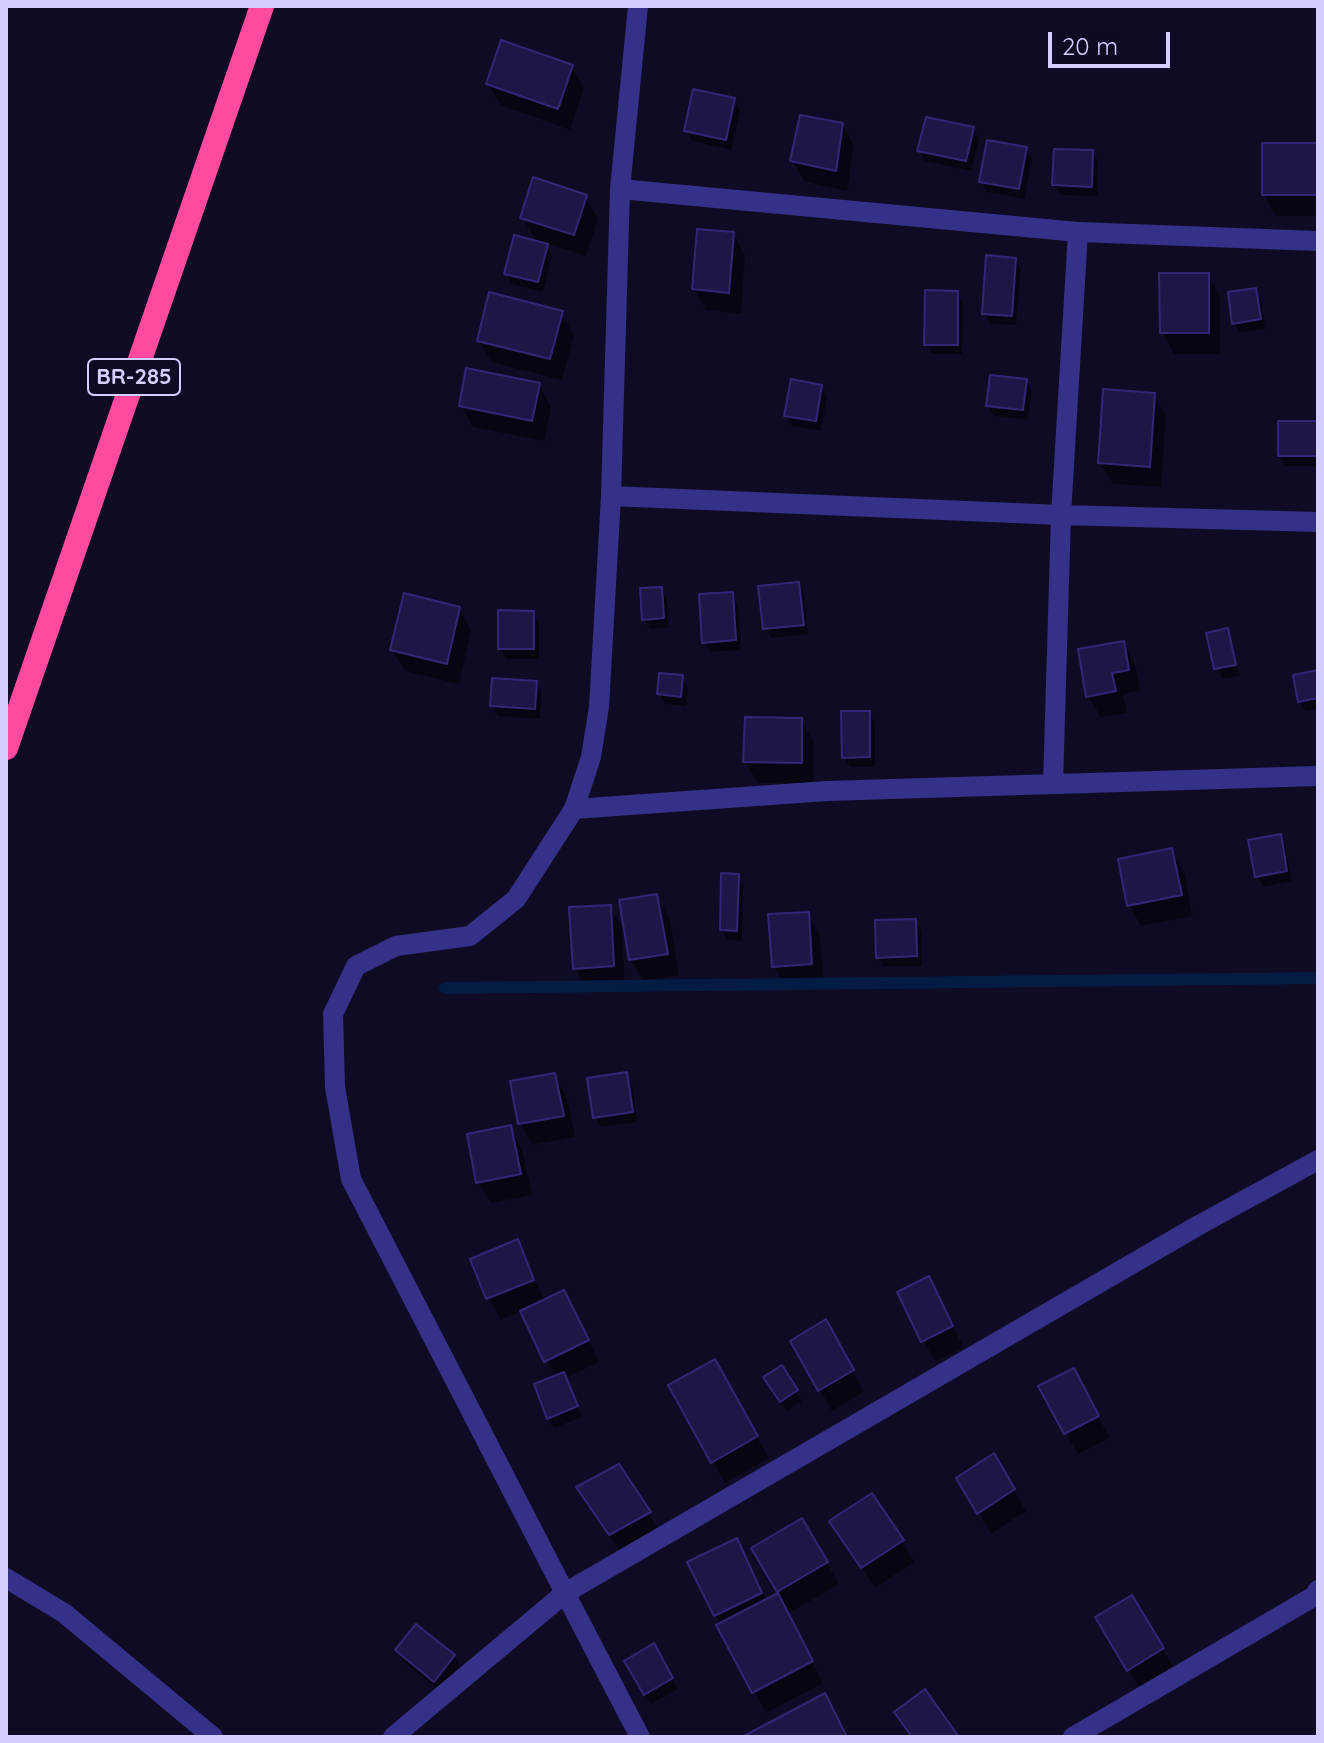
<!DOCTYPE html>
<style>
body{margin:0}
#map{position:relative;width:1324px;height:1743px;overflow:hidden;background:#100b24;font-family:Quicksand,sans-serif}
canvas{display:block}
.frame{position:absolute;inset:0;border:8px solid #d4cfff;pointer-events:none}
.scale{position:absolute;left:1048px;top:32px;width:122px;height:36px;box-sizing:border-box;border:4px solid #d4cfff;border-top:0;padding-left:10px;font-size:24px;line-height:28px;white-space:nowrap;color:#d4cfff;-webkit-text-stroke:6px #100b24;paint-order:stroke}
</style>
<div id="map">
<canvas width="1324" height="1743"></canvas>
<div class="frame"></div>
<div class="scale">20 m</div>
</div>
<script>
const ctx = document.querySelector('canvas').getContext('2d');
ctx.lineJoin = 'round';
function fillPath(path, color) {
  ctx.fillStyle = color;
  ctx.fill(path, 'evenodd');
}
function strokePath(path, color, width, dash) {
  ctx.strokeStyle = color;
  ctx.lineWidth = width;
  ctx.lineCap = dash ? 'butt' : 'round';
  ctx.setLineDash(dash || []);
  ctx.stroke(path);
}
function write(font, color, halo, rows, align = 'center') {
  ctx.font = font + ' Quicksand,sans-serif';
  ctx.lineWidth = 7;
  ctx.setLineDash([]);
  ctx.textBaseline = 'middle';
  ctx.strokeStyle = halo;
  ctx.fillStyle = color;
  for (const [text, x, y, turn = 0] of rows) {
    ctx.save();
    ctx.translate(x, y);
    ctx.rotate((+turn || 0) * Math.PI / 180);
    ctx.textAlign = isNaN(turn) ? turn : align;
    if (halo) ctx.strokeText(text, 0, 0);
    ctx.fillText(text, 0, 0);
    ctx.restore();
  }
}
fillPath(new Path2D(`
 M572,67L584,88L570,130L501,105L488,84Z
 M734,100L740,110L731,150L692,141L687,131Z
 M842,124L854,146L847,191L805,182L792,160Z
 M973,128L979,139L971,171L925,161L919,151Z
 M1318,145V216H1276L1264,195Z
 M1026,149L1032,159L1024,199L987,192L981,181Z
 M1092,152L1098,162L1097,196L1060,195L1054,185Z
 M585,197L598,218L586,256L544,242L552,256L543,292L512,284L506,273L537,243L522,217Z
 M733,234L745,255L741,314L706,310L694,289Z
 M1015,260L1021,270L1016,325L990,324L984,313Z
 M1208,275L1220,296L1221,354H1174L1162,332Z
 M1255,290L1261,300L1265,329L1240,333L1234,323Z
 M957,293L963,303L962,354H932L926,344Z
 M561,313L574,335L562,380L491,362L479,340Z
 M1026,381L1032,391L1028,420L994,416L988,406Z
 M539,385L551,407L544,441L473,427L461,405Z
 M821,386L827,397L821,431L792,426L787,416Z
 M1154,395L1166,416L1161,487L1113,484L1100,462Z
 M1318,423V466H1285L1280,455Z
 M798,584L804,594L808,634L771,638L765,628Z
 M661,589L667,599L668,628L650,629L644,619Z
 M732,594L738,605L741,650L710,652L704,642Z
 M459,609L471,630L459,684L405,671L392,650Z
 M533,613L539,623V659H506L500,649Z
 M1227,630L1240,676L1222,679L1208,634Z
 M1123,643L1135,665L1140,691L1123,694L1127,713L1101,717L1088,696Z
 M1318,672V709L1306,711L1300,701Z
 M682,677L688,687L686,706L665,704L659,693Z
 M536,683L542,693L540,719L498,716L492,706Z
 M869,713L875,723V767H850L844,757Z
 M801,720L814,742L813,784L758,783L745,762Z
 M1280,836L1285,846L1292,881L1263,887L1257,876Z
 M1171,851L1184,872L1193,916L1141,926L1129,905Z
 M738,876L743,886L742,941L728,940L722,930Z
 M656,896L669,917L679,975L643,981L631,960Z
 M610,907L622,928L625,987L587,990L575,968Z
 M808,914L820,935L824,985L786,988L774,967Z
 M915,921L921,931L922,966L884,967L878,957Z
 M626,1074L632,1084L637,1122L601,1127L595,1117Z
 M554,1075L567,1097L575,1137L532,1145L520,1123Z
 M510,1127L522,1149L532,1195L491,1203L478,1182Z
 M517,1242L545,1301L576,1313L599,1362L566,1378L582,1417L554,1428L548,1418L556,1378L522,1311L500,1320L472,1260Z
 M899,1293L940,1300L964,1348L935,1362Z
 M825,1322L864,1392L832,1411L792,1341Z
 M715,1362L769,1458L725,1483L671,1386Z
 M781,1368L802,1401L787,1411L771,1388Z
 M1085,1392L1110,1438L1078,1454L1066,1433Z
 M994,1456L1026,1511L991,1534L959,1478Z
 M618,1466L662,1534L622,1555L591,1509Z
 M802,1520L839,1584L788,1614L823,1683L766,1713L715,1615L736,1541L767,1601L780,1594L754,1548Z
 M902,1541L914,1562L875,1588L844,1543Z
 M1131,1597L1175,1670L1141,1691L1098,1618Z
 M653,1646L678,1689L651,1704L626,1662Z
 M397,1650L454,1656L460,1667L440,1691L403,1661Z`), '#0007');
strokePath(new Path2D(`
 M445,988L1318,978`), '#041b44', 12);
const building = new Path2D(`
 M501,40L573,65L558,109L486,84Z
 M693,89L735,98L726,140L684,131Z
 M800,115L843,123L836,171L790,161Z
 M926,117L974,127L966,161L917,151Z
 M987,140L1027,147L1019,189L979,182Z
 M1262,143H1318V195H1262Z
 M1054,149L1093,150L1092,187L1052,185Z
 M533,177L587,195L574,235L520,218Z
 M697,229L734,232L729,293L692,289Z
 M514,235L548,244L538,282L504,274Z
 M986,255L1016,258L1012,316L982,314Z
 M1159,273H1209V333H1160Z
 M1256,288L1261,319L1232,324L1228,292Z
 M925,290L958,291V345H924Z
 M489,292L563,311L550,359L477,341Z
 M466,368L540,383L532,421L459,406Z
 M990,375L1027,379L1023,410L986,406Z
 M791,379L822,385L816,421L784,416Z
 M1103,389L1155,393L1150,467L1098,463Z
 M1278,421H1318V456H1278Z
 M799,582L804,625L763,629L758,586Z
 M662,587L664,618L642,620L640,588Z
 M733,592L736,640L702,643L699,594Z
 M404,593L460,607L447,664L390,650Z
 M498,610L534,611V649H498Z
 M1228,628L1236,665L1214,669L1206,633Z
 M1124,641L1129,670L1112,673L1116,691L1086,697L1078,649Z
 M1318,670V698L1298,702L1293,675Z
 M659,673L683,675L681,697L657,694Z
 M492,678L537,681L535,709L490,706Z
 M841,711H870V757L842,758Z
 M745,717L802,718V763L743,762Z
 M1281,834L1287,871L1255,877L1248,840Z
 M1172,848L1182,895L1127,906L1118,859Z
 M721,873L739,874L737,931L720,930Z
 M657,894L668,954L629,960L619,900Z
 M611,905L614,966L573,969L569,907Z
 M809,912L812,964L772,967L768,914Z
 M916,919L917,956L876,958L875,920Z
 M627,1072L633,1112L593,1118L587,1078Z
 M555,1073L564,1116L518,1124L510,1081Z
 M511,1125L521,1174L476,1183L467,1134Z
 M518,1239L534,1280L486,1299L470,1259Z
 M929,1276L953,1326L921,1342L897,1292Z
 M564,1290L589,1340L544,1362L520,1311Z
 M826,1319L854,1370L818,1391L790,1341Z
 M715,1359L758,1436L711,1463L668,1385Z
 M782,1365L798,1390L780,1402L763,1377Z
 M1074,1368L1099,1416L1064,1434L1038,1386Z
 M564,1372L578,1406L547,1419L534,1384Z
 M994,1453L1015,1489L977,1514L956,1478Z
 M619,1464L651,1512L609,1535L576,1487Z
 M872,1493L904,1540L861,1568L829,1521Z
 M802,1518L828,1562L777,1592L751,1548Z
 M737,1538L762,1593L714,1616L687,1562Z
 M778,1593L813,1661L752,1693L716,1625Z
 M1132,1595L1164,1648L1127,1671L1095,1617Z
 M416,1624L455,1655L434,1682L395,1650Z
 M654,1643L673,1678L644,1695L624,1661Z
 M925,1689L959,1737H912L894,1712Z
 M825,1693L847,1737H742Z`);
fillPath(building, '#201547');
strokePath(building, '#352576', 2);
strokePath(new Path2D(`
 M1061,515L1318,522
 M1053,784L1061,515L1078,232L1318,241
 M574,809L827,791L1318,776
 M393,1737L565,1593L640,1737
 M1073,1737L1318,1594`), '#353188', 20);
strokePath(new Path2D(`
 M638,6L620,189L611,496L599,707L591,757L574,809L516,899L470,936L396,946L356,966L333,1014L335,1087L351,1179L565,1593L1199,1225L1318,1160
 M620,189L1078,232
 M611,496L1061,515
 M6,1578L64,1613L213,1737
 M1317,1591L1318,1590`), '#353188', 20);
strokePath(new Path2D(`
 M6,748L262,6`), '#ff4aa0', 24);
for (const [x, y, w] of [
 [134,377,92]
]) {
  const box = new Path2D();
  box.roundRect(x - w / 2, y - 18, w, 36, 6);
  ctx.fillStyle = '#100b24';
  ctx.fill(box);
  strokePath(box, '#d4cfff', 2);
}
write('bold 22px', '#d4cfff', null, [
 ["BR-285",134,377]
]);
</script>
